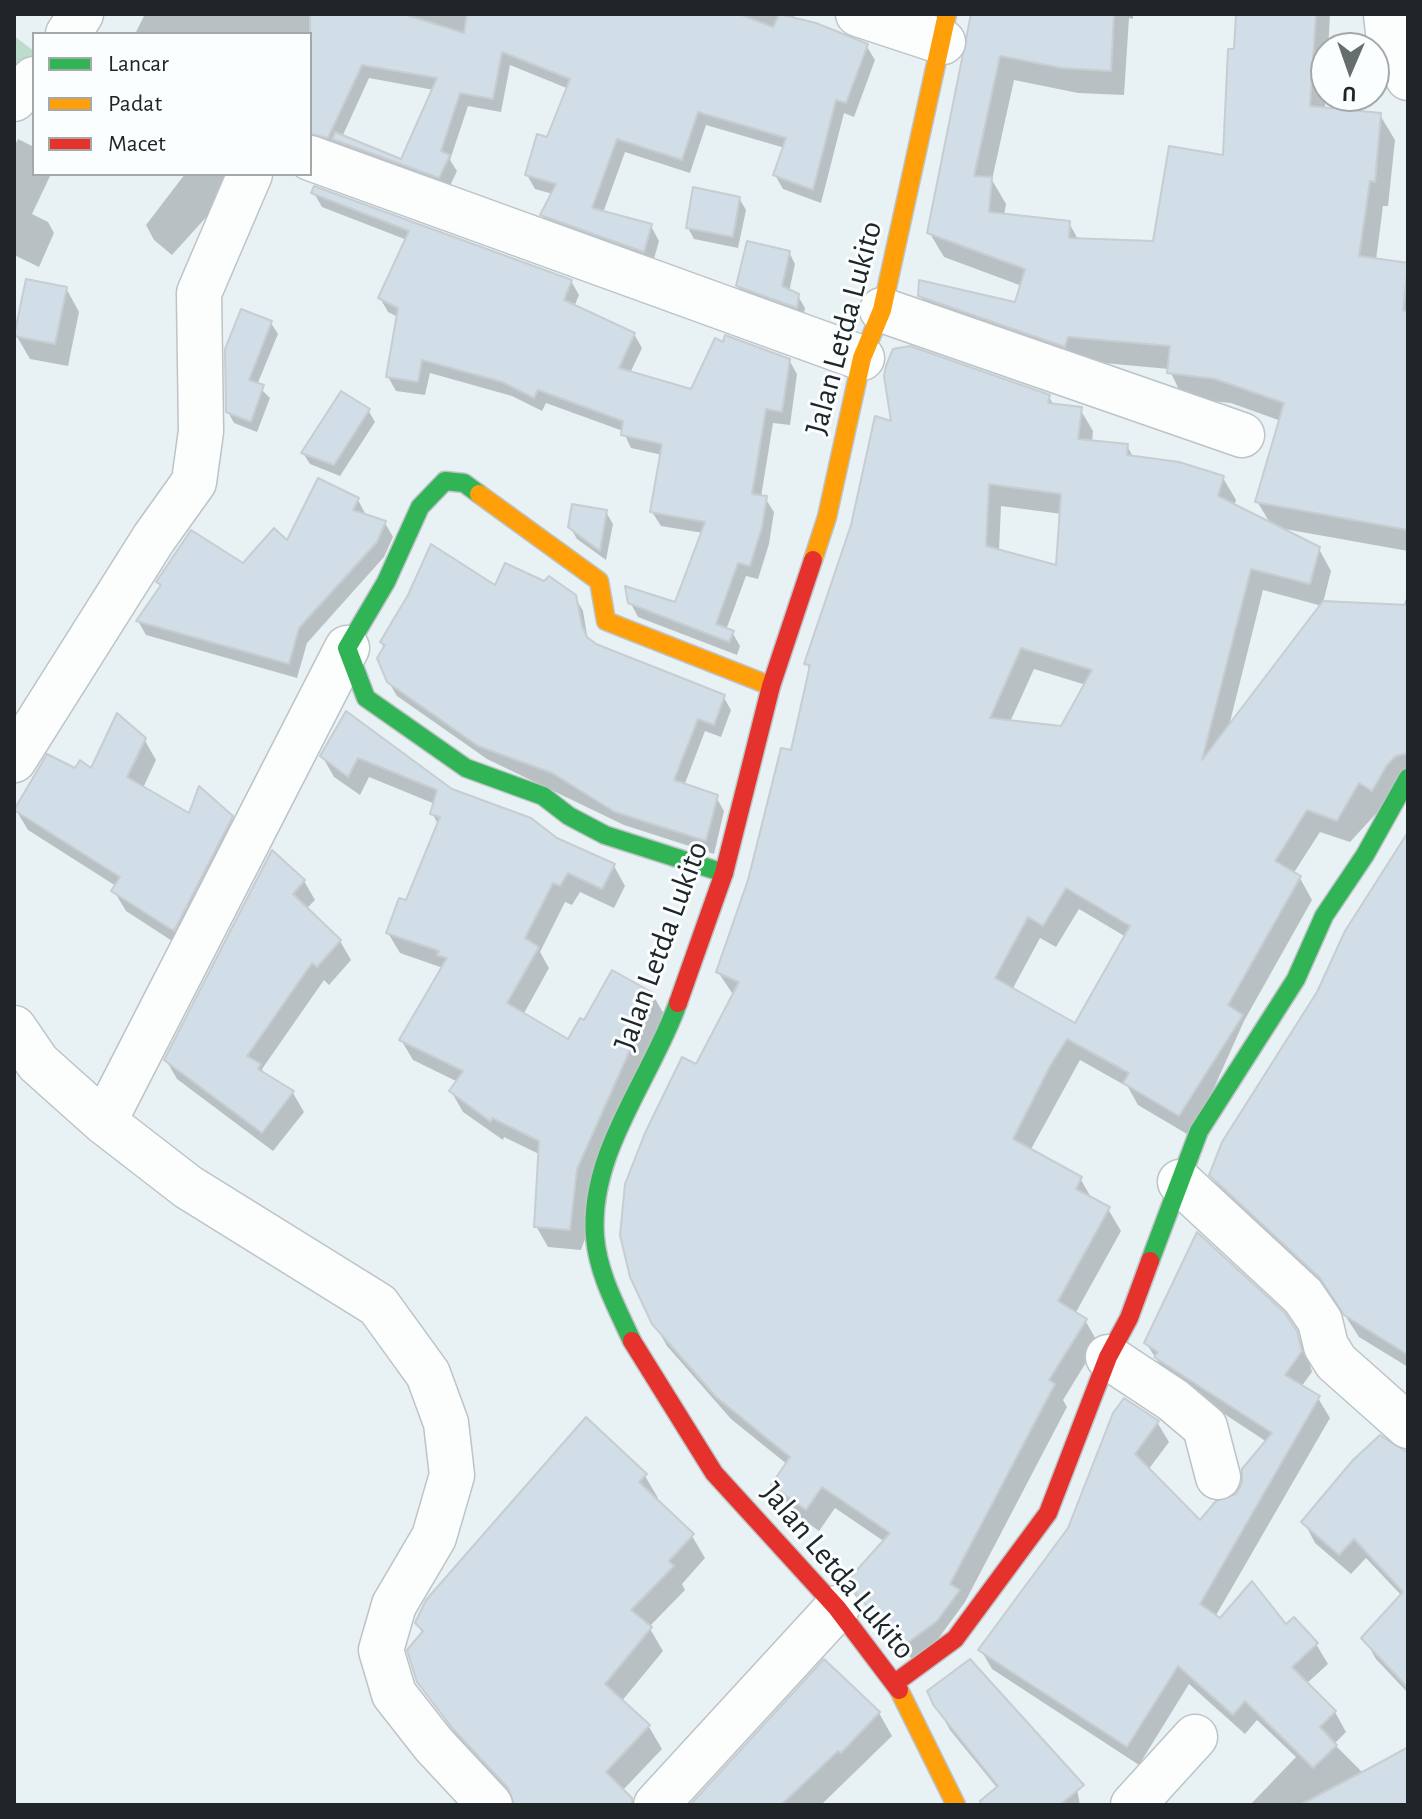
<!DOCTYPE html>
<style>
body{margin:0}
#map{position:relative;width:1422px;height:1819px;overflow:hidden;background:#e8f1f4;font-family:"Alegreya Sans",sans-serif}
canvas{display:block}
.frame{position:absolute;inset:0;border:16px solid #202628;pointer-events:none}
.legend{position:absolute;left:32px;top:32px;width:280px;height:144px;box-sizing:border-box;background:#fbfeff;border:2px solid #a3a8a9;margin:0;padding:10px 14px;list-style:none;font-size:24px;color:#202628}
.legend li{display:flex;align-items:center;gap:16px;height:40px}
.legend b{width:40px;border:2px solid #a3a8a9}
.north{position:absolute;left:1310px;top:32px;width:80px;height:80px;box-sizing:border-box;background:#fbfeff;border:2px solid #a3a8a9;border-radius:50%;rotate:182deg;font-size:22px;font-weight:700;line-height:32px;text-align:center;color:#202628}
.north::after{content:'';display:block;margin:auto;width:28px;height:36px;background:#666d6f;clip-path:polygon(50% 0,100% 100%,50% 72%,0 100%)}
</style>
<div id="map">
<canvas width="1422" height="1819"></canvas>
<div class="frame"></div>
<ul class="legend">
<li><b style="height:10px;background:#30b455"></b>Lancar</li>
<li><b style="height:10px;background:#ff9f0a"></b>Padat</li>
<li><b style="height:10px;background:#e5322d"></b>Macet</li>
</ul>
<div class="north">U</div>
</div>
<script>
const ctx = document.querySelector('canvas').getContext('2d');
ctx.lineJoin = 'round';
function fillPath(path, color) {
  ctx.fillStyle = color;
  ctx.fill(path, 'evenodd');
}
function strokePath(path, color, width, dash) {
  ctx.strokeStyle = color;
  ctx.lineWidth = width;
  ctx.lineCap = dash ? 'butt' : 'round';
  ctx.setLineDash(dash || []);
  ctx.stroke(path);
}
function write(font, color, halo, rows, align = 'center') {
  ctx.font = font + ' "Alegreya Sans",sans-serif';
  ctx.lineWidth = 6;
  ctx.setLineDash([]);
  ctx.textBaseline = 'middle';
  ctx.strokeStyle = halo;
  ctx.fillStyle = color;
  for (const [text, x, y, turn = 0] of rows) {
    ctx.save();
    ctx.translate(x, y);
    ctx.rotate((+turn || 0) * Math.PI / 180);
    ctx.textAlign = isNaN(turn) ? turn : align;
    if (halo) ctx.strokeText(text, 0, 0);
    ctx.fillText(text, 0, 0);
    ctx.restore();
  }
}
fillPath(new Path2D(`
 M14,36L34,51V81L14,103Z`), '#bddccb');
fillPath(new Path2D(`
 M145,14H795L794,17L866,45L875,60L854,117L844,113L821,203L783,189L775,175L785,148L706,125L690,173L625,152L603,213L651,226L659,241L652,266L550,229L542,215L553,194L535,189L527,175L549,140L569,89L510,65L501,112L468,106L450,160L457,171L447,192L310,149V34H135ZM369,78L434,90L402,161L342,137Z
 M972,14H1133V19L1129,18L1124,95L1078,93L1014,80L992,180L1006,204L1004,216L1069,223L1079,241L1155,243L1225,157L1238,14H1330L1325,109L1380,115L1395,140L1388,206H1383L1376,260L1408,263V551L1279,528L1319,549L1331,571L1323,603L1403,607L1408,593V779L1350,842L1320,832L1293,874L1300,878L1312,900L1244,1021L1192,1137L1138,1105L1128,1087L1080,1060L1030,1151L1080,1178L1093,1201L1108,1209L1121,1231L1075,1314L1085,1320L1098,1343L1063,1400L1067,1407L965,1602L919,1665L892,1641L849,1582L885,1542L835,1508L819,1531L786,1507L773,1485L788,1465L731,1419L667,1346L654,1323L697,1067L734,996L718,972L793,752L810,672L807,664L893,423L1049,397L1054,405L1080,409L1093,431L1092,442L1127,446L1134,458L1223,478L1236,500L1234,507L1271,525L1257,501L1281,421L1231,403L1183,398L1169,369L1082,361L934,321L920,295L1016,305L1022,286L944,257L929,232ZM1001,506L1062,514L1058,568L999,551ZM1263,590L1322,606L1228,730ZM1034,669L1086,685L1062,728L1010,722ZM1079,909L1126,937L1076,1026L1012,990L1040,938L1056,947Z
 M18,139L34,147V174H51L32,214L48,222L54,233L39,267L14,255V147Z
 M185,174H239L229,192L172,255L154,240L146,225Z
 M314,193L571,281L579,295L574,307L634,334L642,348L630,373L692,392L789,360L797,374L790,425L773,423L761,497L765,498L774,512L769,544L758,579L746,576L726,630L732,632L740,646L737,655L638,617L630,602L676,605L703,533L661,526L652,512L662,455L631,448L623,431L546,403L542,411L512,396L430,373L425,395L396,391L388,377L398,317L388,312L380,298L407,240L322,207Z
 M739,198L746,210L738,248L694,239L688,228Z
 M789,252L795,264L789,292L798,296L805,308L803,318L745,297L738,286Z
 M66,288L79,312L68,366L30,359L16,335Z
 M271,323L278,334L257,385L270,398L257,432L234,423L228,412Z
 M368,410L375,422L340,476L310,464L303,453Z
 M358,500L366,515L385,523L393,537L384,557L307,643L297,678L146,635L138,621L161,588L158,582L243,566Z
 M606,512L613,524L606,560L577,539L570,527Z
 M496,588L575,597L583,611L588,641L595,646L723,696L731,710L721,737L705,731L684,786L716,797L724,811L714,854L624,825L487,759L397,696L388,681L382,642Z
 M346,714L451,790L614,866L625,886L614,908L580,892L572,905L565,902L540,952L549,968L523,1015L569,1042L585,1022L653,995L665,1016L581,1250L548,1247L536,1226L541,1155L504,1137L503,1140L463,1112L451,1091L458,1082L413,1060L401,1040L443,968L400,953L388,933L407,902L439,826L432,813L435,804L369,777L360,795L334,777L322,756Z
 M144,739L156,760L143,788L191,816L231,817L243,838L186,950L126,911L114,891L116,886L28,830L16,810L76,771L92,770Z
 M1408,838V1367L1359,1337L1335,1300L1224,1197L1211,1175Z
 M272,853L304,881L315,900L306,909L340,941L351,960L329,985L324,980L262,1069L266,1077L293,1093L304,1112L273,1151L177,1079L166,1060Z
 M1295,1332L1307,1353L1312,1372L1301,1387L1318,1398L1330,1418L1215,1617L1221,1621L1286,1627L1316,1644L1328,1664L1306,1684L1335,1712L1346,1732L1334,1744L1363,1773L1408,1750V1805H1250L1296,1757L1257,1720L1245,1734L1189,1684L1139,1765L992,1669L981,1650L1157,1422L1169,1442L1148,1470L1200,1524L1237,1496L1267,1442L1168,1377L1146,1343Z
 M1408,1452V1693L1376,1659L1364,1638L1402,1596L1366,1558L1351,1574L1315,1543L1304,1522Z
 M645,1476L658,1498L656,1501L692,1536L705,1558L682,1584L685,1590L649,1627L663,1651L621,1702L649,1727L662,1749L622,1791L634,1805H517L468,1752L418,1682L423,1634L417,1623Z
 M936,1705L1077,1789L1080,1805H986L998,1789L950,1730Z
 M879,1713L892,1736L821,1805H693Z`), '#0003');
const building = new Path2D(`
 M310,14H403L464,33L467,14H739L773,27L779,14L816,23L868,44L846,103L836,100L813,190L773,175L786,138L698,112L682,160L617,139L592,208L652,224L644,252L540,215L556,184L525,175L537,134L547,137L570,79L502,52L493,99L460,93L441,151L450,155L439,178L332,139L335,132L401,159L437,78L362,65L328,138L310,134Z
 M971,14H1114L1111,71L1062,68L1000,56L974,176L992,177L989,212L1070,221L1069,238L1153,241L1169,146L1223,155L1228,49H1234L1236,14H1316L1310,106L1381,113L1375,182L1370,181L1359,256L1408,263L1403,310L1408,312V530L1255,502L1284,403L1215,379L1167,373L1170,346L1068,337L1065,347L918,296L919,280L1015,302L1025,269L927,233Z
 M314,186L572,280L564,300L635,333L619,368L691,389L715,338L723,342L725,335L790,359L782,412L766,409L752,494L767,496L762,527L750,566L738,563L716,624L734,631L729,642L628,603L625,586L675,602L705,522L650,512L662,444L621,435L623,421L538,390L534,398L502,382L422,360L418,382L386,377L398,308L378,298L409,231L311,193Z
 M693,187L740,197L733,237L686,228Z
 M747,241L790,251L782,286L799,294L797,308L736,286Z
 M26,279L67,287L55,344L14,336Z
 M241,309L272,321L249,380L264,385L251,422L226,412L225,349Z
 M910,346L1050,395L1048,403L1082,407L1078,439L1128,444L1127,455L1179,462L1224,476L1218,496L1320,547L1310,584L1251,569L1202,760L1323,601L1408,605V753L1396,756L1387,765L1372,791L1359,783L1337,821L1307,810L1275,861L1301,876L1228,1005L1243,1015L1179,1116L1123,1083L1129,1073L1067,1039L1050,1066L1013,1139L1082,1177L1076,1189L1110,1207L1058,1301L1087,1319L1049,1380L1055,1384L950,1584L960,1590L937,1621L906,1644L877,1619L847,1581L890,1533L822,1487L806,1510L771,1485L790,1457L716,1397L652,1324L630,1277L620,1235L625,1184L645,1133L682,1057L696,1064L739,982L716,972L748,880L781,748L791,750L810,665L804,664L851,525L875,416L891,421L884,376L886,366L893,349ZM989,484L1061,494L1056,565L986,546ZM1021,648L1092,670L1061,726L990,718ZM1066,888L1130,926L1075,1023L995,978L1028,917L1043,926Z
 M341,391L370,409L334,465L301,453Z
 M318,478L359,498L353,510L386,521L377,542L299,628L289,664L136,621L161,585L156,582L191,530L243,563L274,528L287,540Z
 M572,504L607,510L600,551L568,527Z
 M431,544L495,585L505,563L544,581L549,576L576,595L582,626L587,637L596,644L725,695L714,725L698,719L674,780L718,795L706,841L615,812L552,773L478,746L387,682L377,658L385,645L380,642L408,595Z
 M346,711L452,789L531,818L557,838L615,864L602,889L568,873L560,886L553,883L525,938L539,947L507,1003L568,1039L580,1018L584,1020L612,970L655,994L577,1169L570,1230L534,1227L539,1141L492,1118L491,1122L449,1091L463,1071L399,1040L447,958L437,955L439,951L386,933L399,898L406,900L440,817L430,814L437,790L358,758L348,777L320,756Z
 M117,713L146,738L127,777L189,813L199,786L233,816L174,931L111,891L120,877L14,810L47,754L75,768L80,760L91,768Z
 M1408,832V1355L1344,1315L1320,1278L1209,1175L1222,1142L1317,992L1345,931Z
 M272,850L305,880L293,894L341,940L317,967L312,963L247,1056L261,1064L258,1069L294,1091L262,1133L164,1060Z
 M1197,1232L1284,1312L1297,1331L1302,1351L1285,1375L1320,1396L1200,1604L1220,1618L1252,1581L1286,1624L1294,1617L1318,1643L1292,1667L1336,1711L1320,1727L1337,1745L1313,1768L1245,1701L1233,1715L1178,1666L1127,1747L978,1650L1068,1528L1113,1413L1124,1398L1159,1421L1135,1454L1200,1520L1216,1501L1236,1494L1242,1483V1469L1272,1433L1154,1357L1158,1352L1144,1343Z
 M586,1417L647,1474L639,1482L694,1534L669,1561L674,1566L631,1610L652,1627L605,1684L650,1725L606,1772L632,1798V1805H514L508,1788L453,1729L417,1682L407,1650L423,1631L415,1623L426,1600Z
 M1380,1435L1408,1453V1688L1361,1638L1403,1592L1354,1539L1339,1555L1301,1522L1353,1460Z
 M824,1659L880,1712L841,1753L838,1751L781,1805H690Z
 M970,1659L1084,1785L1060,1805H981L980,1801L998,1786L934,1706L927,1691Z
 M1408,1747V1805H1300L1381,1762Z`);
fillPath(building, '#d1dde7');
strokePath(building, '#c7cdd0', 2);
const street = new Path2D(`
 M858,14L943,42
 M1386,14L1388,33L1408,78
 M68,34L81,14
 M14,99L34,79
 M310,158L862,358
 M882,310L1242,435
 M14,760L154,538L194,482L201,431L199,293L250,174
 M14,1028L38,1063L104,1122L188,1187L378,1305L428,1374L446,1423L452,1475L434,1537L394,1605L381,1650L394,1694L434,1745L490,1805
 M104,1122L347,648
 M1180,1182L1303,1296L1320,1321L1326,1346L1336,1362L1408,1426
 M1108,1357L1173,1400L1205,1427L1218,1477
 M656,1805L837,1608
 M1133,1805L1195,1737`);
const fast = new Path2D(`
 M479,494L464,483L445,481L420,507L386,582L347,648L366,698L466,768L543,796L569,816L605,835L724,873
 M1150,1261L1199,1131L1296,979L1324,916L1365,855L1408,778
 M632,1341C617,1308 598,1274 595,1237C588,1153 651,1079 678,1003`);
const slow = new Path2D(`
 M479,494L599,581L606,621L771,686
 M813,560L827,517L862,358L882,310L947,14
 M899,1690L956,1805`);
const jam = new Path2D(`
 M678,1003L724,873L771,686L813,560
 M632,1341L714,1473L837,1608L899,1690
 M895,1683L955,1639L1048,1513L1108,1357L1129,1318L1150,1261`);
strokePath(street, '#bdc3c6', 47);
strokePath(fast, '#bdc3c6', 21);
strokePath(slow, '#bdc3c6', 21);
strokePath(jam, '#bdc3c6', 21);
strokePath(street, '#fcfdfd', 44);
strokePath(fast, '#30b455', 18);
strokePath(slow, '#ff9f0a', 18);
strokePath(jam, '#e5322d', 18);
write('32px', '#202628', '#fbfeff', [
 ["Jalan Letda Lukito",844,328,-75],
 ["Jalan Letda Lukito",661,946,-70],
 ["Jalan Letda Lukito",838,1571,50]
]);
</script>
